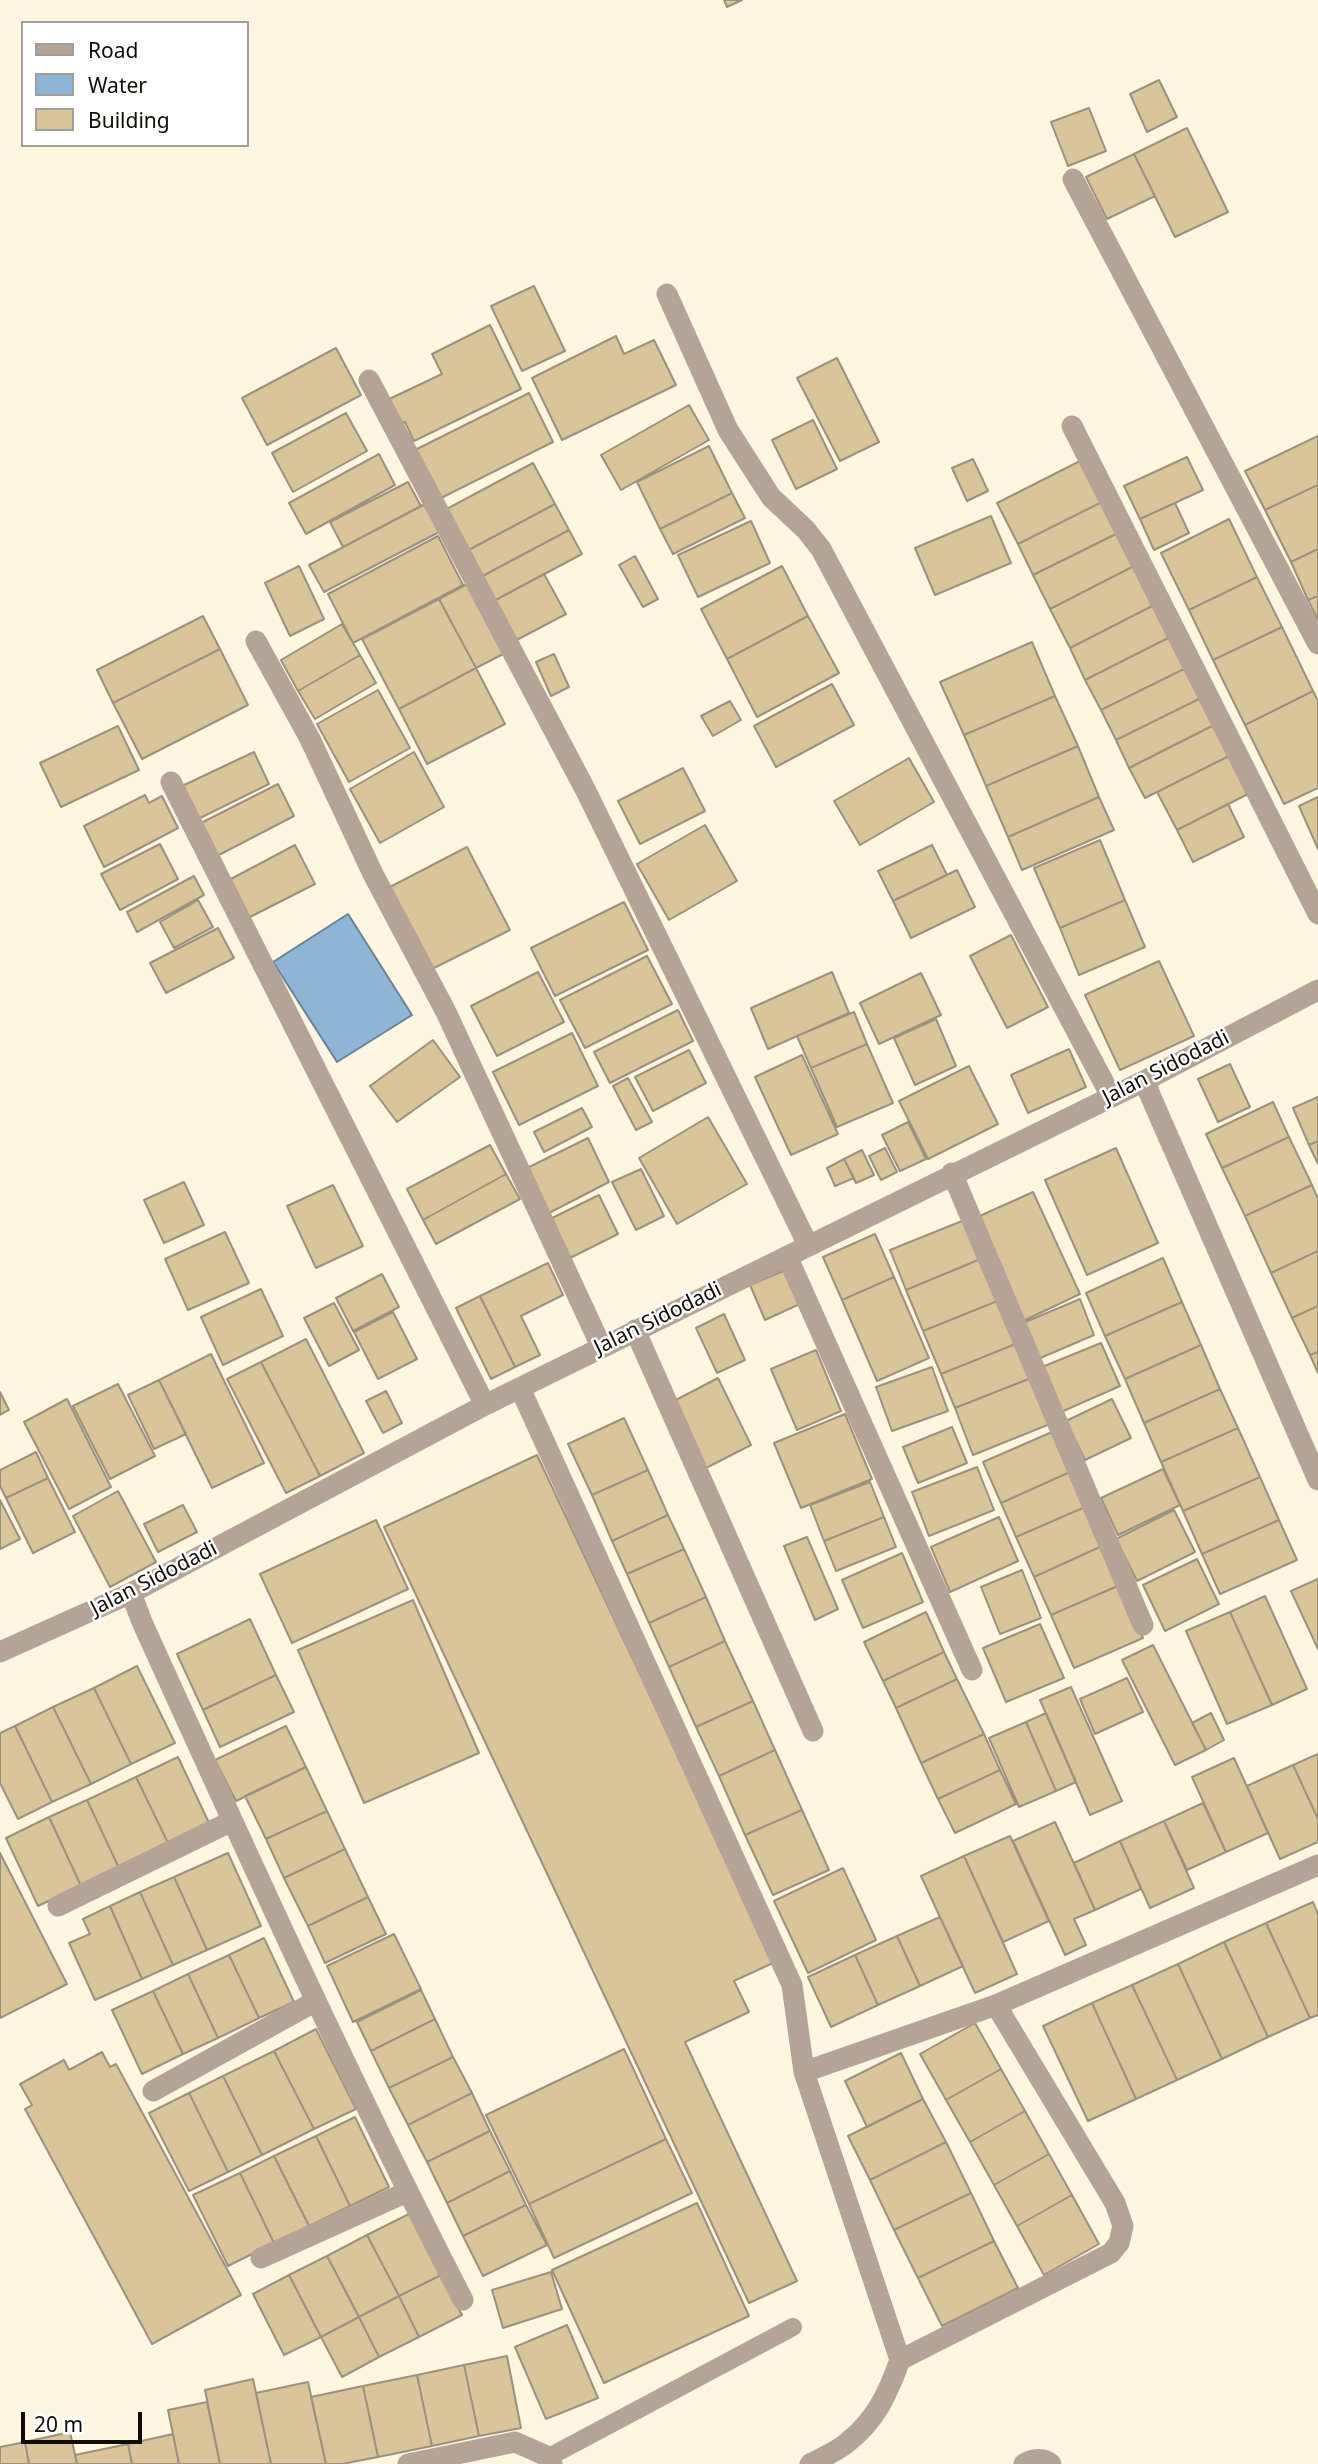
<!DOCTYPE html>
<style>
body{margin:0}
#map{position:relative;width:1318px;height:2464px;overflow:hidden;background:#fef6e1;font-family:"Noto Sans",sans-serif}
canvas{display:block}
.legend{position:absolute;left:21px;top:21px;width:228px;height:126px;box-sizing:border-box;background:#fff;border:2px solid #9f9e9b;margin:0;padding:9px 12px;list-style:none;font-size:21px;color:#0f0d06}
.legend li{display:flex;align-items:center;gap:14px;height:35px}
.legend b{width:35px;border:2px solid #9f9e9b}
.scale{position:absolute;left:21px;top:2412px;width:121px;height:32px;box-sizing:border-box;border:4px solid #0f0d06;border-top:0;padding-left:9px;font-size:21px;line-height:24px;white-space:nowrap;color:#0f0d06;-webkit-text-stroke:5px #fff;paint-order:stroke}
</style>
<div id="map">
<canvas width="1318" height="2464"></canvas>
<ul class="legend">
<li><b style="height:9px;background:#b6a397"></b>Road</li>
<li><b style="height:19px;background:#8eb5d5"></b>Water</li>
<li><b style="height:19px;background:#d9c599"></b>Building</li>
</ul>
<div class="scale">20 m</div>
</div>
<script>
const ctx = document.querySelector('canvas').getContext('2d');
ctx.lineJoin = 'round';
function fillPath(path, color) {
  ctx.fillStyle = color;
  ctx.fill(path, 'evenodd');
}
function strokePath(path, color, width, dash) {
  ctx.strokeStyle = color;
  ctx.lineWidth = width;
  ctx.lineCap = dash ? 'butt' : 'round';
  ctx.setLineDash(dash || []);
  ctx.stroke(path);
}
function write(font, color, halo, rows, align = 'center') {
  ctx.font = font + ' "Noto Sans",sans-serif';
  ctx.lineWidth = 5;
  ctx.setLineDash([]);
  ctx.textBaseline = 'middle';
  ctx.strokeStyle = halo;
  ctx.fillStyle = color;
  for (const [text, x, y, turn = 0] of rows) {
    ctx.save();
    ctx.translate(x, y);
    ctx.rotate((+turn || 0) * Math.PI / 180);
    ctx.textAlign = isNaN(turn) ? turn : align;
    if (halo) ctx.strokeText(text, 0, 0);
    ctx.fillText(text, 0, 0);
    ctx.restore();
  }
}
const water = new Path2D(`
 M348,914L412,1015L337,1062L273,962Z`);
fillPath(water, '#8eb5d5');
strokePath(water, '#688397', 2);
const building = new Path2D(`
 M724,0H742L727,7Z
 M1159,80L1177,117L1147,132L1130,94Z
 M1089,108L1106,151L1068,166L1051,122Z
 M1187,128L1228,212L1175,237L1134,154Z
 M1134,154L1155,196L1107,219L1086,177Z
 M534,286L565,351L522,371L491,306Z
 M490,325L521,389L414,441L405,422L396,425L385,401L442,374L432,354Z
 M616,336L624,354L654,340L676,385L562,440L532,378Z
 M336,348L361,395L267,445L242,398Z
 M837,358L879,442L840,461L797,378Z
 M529,393L553,442L435,501L411,452Z
 M689,405L709,440L621,490L601,455Z
 M346,413L367,451L293,492L272,453Z
 M813,420L837,469L796,489L772,440Z
 M1318,436V485L1265,510L1245,471Z
 M709,446L732,493L660,529L637,482Z
 M379,454L395,485L306,534L289,503Z
 M1187,457L1203,490L1140,519L1124,486Z
 M973,459L988,491L967,501L952,468Z
 M1084,459L1104,501L1018,544L997,503Z
 M533,463L555,504L463,553L441,512Z
 M408,482L421,506L343,547L330,522Z
 M1318,485V549L1291,562L1265,510Z
 M732,493L745,518L673,554L660,529Z
 M431,501L445,529L324,592L309,565Z
 M1104,501L1120,532L1033,575L1018,544Z
 M1175,503L1189,533L1154,550L1140,519Z
 M555,504L569,530L477,579L463,553Z
 M991,516L1011,563L935,595L915,548Z
 M1229,519L1257,577L1189,610L1161,553Z
 M751,521L770,563L698,597L678,555Z
 M569,530L582,554L490,603L477,579Z
 M1120,532L1136,565L1050,609L1033,575Z
 M438,536L463,585L353,643L328,594Z
 M1318,549V596L1308,600L1291,562Z
 M635,556L658,599L643,607L619,565Z
 M1136,565L1156,604L1070,648L1050,609Z
 M299,566L324,619L290,636L265,583Z
 M782,566L808,616L727,659L701,609Z
 M544,574L566,614L511,643L490,603Z
 M1257,577L1282,627L1213,660L1189,610Z
 M471,582L507,652L476,668L439,599Z
 M1318,596V620L1308,600Z
 M439,599L476,668L399,709L362,639Z
 M1156,604L1172,636L1085,680L1070,648Z
 M203,616L220,649L113,703L97,670Z
 M808,616L839,673L757,717L727,659Z
 M342,624L360,655L298,691L281,660Z
 M1282,627L1313,691L1245,725L1213,660Z
 M1172,636L1188,667L1101,710L1085,680Z
 M1032,642L1055,696L964,735L940,682Z
 M220,649L248,705L142,759L113,703Z
 M554,654L569,687L551,696L536,662Z
 M360,655L376,683L315,719L298,691Z
 M1188,667L1203,697L1116,740L1101,710Z
 M476,668L505,724L427,764L399,709Z
 M832,684L854,725L776,767L754,726Z
 M378,690L410,748L349,782L317,724Z
 M1313,691L1318,701V788L1284,804L1245,725Z
 M1055,696L1078,746L986,786L964,735Z
 M1203,697L1216,724L1129,768L1116,740Z
 M730,701L741,720L713,736L701,716Z
 M1216,724L1231,755L1145,798L1129,768Z
 M118,726L139,770L61,807L40,763Z
 M1078,746L1099,797L1008,837L986,786Z
 M254,752L269,784L198,819L182,786Z
 M414,752L444,807L380,843L350,789Z
 M1231,755L1250,793L1177,830L1157,792Z
 M909,758L934,802L860,845L834,801Z
 M683,768L705,811L640,844L618,801Z
 M278,784L294,816L217,856L201,823Z
 M145,795L149,803L162,796L178,828L104,867L84,826Z
 M1099,797L1114,830L1022,870L1008,837Z
 M1318,797V849L1299,806Z
 M1228,804L1244,837L1193,862L1177,830Z
 M705,825L737,881L669,920L637,864Z
 M1100,840L1125,900L1060,928L1034,868Z
 M160,844L178,879L120,910L101,874Z
 M295,845L315,884L248,918L229,880Z
 M932,845L947,875L893,901L878,871Z
 M467,847L510,930L430,970L388,888Z
 M957,870L975,907L911,938L893,901Z
 M194,876L204,895L137,932L127,912Z
 M198,900L213,927L174,948L160,922Z
 M1125,900L1145,947L1079,975L1060,928Z
 M624,902L648,950L555,996L531,948Z
 M218,928L234,958L166,993L150,963Z
 M1011,935L1048,1007L1007,1028L970,956Z
 M647,956L672,1004L585,1048L560,1000Z
 M1159,961L1194,1036L1120,1070L1085,995Z
 M538,972L564,1022L497,1056L471,1006Z
 M832,972L849,1013L768,1049L751,1008Z
 M921,973L941,1015L879,1044L860,1003Z
 M678,1010L693,1041L610,1083L594,1052Z
 M854,1012L867,1044L811,1068L797,1036Z
 M936,1019L956,1066L915,1085L894,1038Z
 M572,1033L598,1086L519,1125L493,1072Z
 M433,1040L460,1077L397,1122L370,1086Z
 M867,1044L893,1103L837,1127L811,1068Z
 M1069,1049L1086,1087L1028,1113L1011,1075Z
 M689,1050L706,1083L653,1111L635,1077Z
 M802,1055L838,1134L791,1155L755,1077Z
 M1230,1064L1250,1107L1218,1122L1198,1079Z
 M969,1066L998,1124L928,1159L899,1101Z
 M628,1078L652,1122L636,1130L613,1086Z
 M1318,1097V1141L1309,1145L1293,1108Z
 M1273,1102L1289,1137L1222,1168L1206,1134Z
 M582,1108L592,1127L544,1152L534,1132Z
 M708,1117L747,1184L677,1224L639,1158Z
 M908,1122L926,1159L900,1171L882,1135Z
 M1289,1137L1312,1185L1245,1216L1222,1168Z
 M588,1138L609,1182L547,1214L525,1169Z
 M1318,1141V1164L1309,1145Z
 M490,1145L506,1174L423,1220L407,1189Z
 M885,1148L897,1172L881,1180L869,1156Z
 M1116,1148L1158,1243L1087,1275L1045,1180Z
 M862,1150L874,1175L856,1183L844,1159Z
 M844,1159L854,1178L835,1186L827,1168Z
 M641,1169L664,1216L636,1230L612,1182Z
 M506,1174L520,1199L436,1244L423,1220Z
 M184,1182L204,1225L164,1243L144,1200Z
 M333,1185L363,1246L316,1268L287,1206Z
 M1312,1185L1318,1199V1251L1271,1273L1245,1216Z
 M1033,1192L1080,1294L1021,1322L973,1219Z
 M599,1195L618,1234L568,1259L548,1220Z
 M967,1219L983,1258L906,1290L890,1250Z
 M225,1232L249,1283L188,1310L165,1259Z
 M875,1234L894,1277L842,1300L823,1257Z
 M1318,1251V1306L1292,1318L1271,1273Z
 M983,1258L1000,1300L923,1331L906,1290Z
 M1163,1258L1182,1302L1105,1336L1086,1293Z
 M548,1263L563,1295L521,1316L540,1355L515,1367L480,1296Z
 M788,1269L804,1302L765,1320L750,1285Z
 M382,1274L399,1307L353,1331L336,1298Z
 M894,1277L929,1358L877,1381L842,1300Z
 M261,1289L283,1336L223,1365L201,1317Z
 M480,1296L515,1367L491,1379L456,1308Z
 M1080,1299L1094,1335L1038,1359L1023,1323Z
 M1000,1300L1018,1343L941,1374L923,1331Z
 M1182,1302L1201,1345L1125,1379L1105,1336Z
 M334,1303L359,1350L329,1366L304,1318Z
 M1318,1306V1352L1310,1355L1292,1318Z
 M393,1312L417,1359L378,1379L354,1332Z
 M724,1314L745,1360L717,1373L696,1328Z
 M306,1339L364,1453L320,1476L261,1362Z
 M1018,1343L1031,1378L955,1408L941,1374Z
 M1101,1343L1120,1386L1061,1412L1042,1367Z
 M1201,1345L1220,1389L1144,1423L1125,1379Z
 M816,1350L841,1411L797,1430L771,1369Z
 M1318,1352V1373L1310,1355Z
 M211,1354L264,1463L212,1488L159,1380Z
 M261,1362L320,1476L286,1493L227,1379Z
 M932,1367L948,1411L892,1431L876,1387Z
 M718,1378L751,1445L704,1469L670,1403Z
 M1031,1378L1050,1424L973,1455L955,1408Z
 M159,1380L186,1434L154,1449L128,1395Z
 M118,1384L155,1456L110,1479L73,1406Z
 M1220,1389L1238,1428L1161,1462L1144,1423Z
 M386,1391L402,1423L383,1433L366,1401Z
 M0,1392L9,1410L0,1415Z
 M67,1399L111,1487L69,1509L24,1422Z
 M1112,1399L1131,1438L1085,1460L1066,1421Z
 M845,1414L872,1479L801,1508L774,1443Z
 M624,1418L648,1470L592,1495L568,1444Z
 M952,1427L967,1463L918,1483L903,1447Z
 M1238,1428L1260,1477L1183,1511L1161,1462Z
 M1052,1432L1070,1472L1001,1503L983,1462Z
 M36,1452L48,1478L6,1498L0,1486V1470Z
 M537,1455L775,1962L734,1981L749,2012L685,2042L797,2281L749,2303L384,1527Z
 M977,1467L994,1510L929,1536L912,1492Z
 M1163,1469L1180,1505L1118,1535L1101,1498Z
 M648,1470L668,1515L612,1541L592,1495Z
 M1070,1472L1085,1507L1016,1537L1001,1503Z
 M1260,1477L1279,1520L1202,1554L1183,1511Z
 M48,1478L75,1532L33,1553L6,1498Z
 M870,1482L884,1517L824,1541L810,1505Z
 M118,1491L156,1562L110,1587L73,1516Z
 M0,1500L20,1539L0,1549Z
 M183,1505L197,1532L158,1552L144,1524Z
 M1085,1507L1102,1546L1034,1577L1016,1537Z
 M1174,1510L1195,1552L1137,1581L1116,1539Z
 M668,1515L684,1549L627,1574L612,1541Z
 M884,1517L896,1547L836,1571L824,1541Z
 M999,1517L1018,1561L950,1592L931,1547Z
 M376,1520L408,1589L292,1643L260,1574Z
 M1279,1520L1297,1560L1220,1594L1202,1554Z
 M807,1537L838,1609L815,1620L784,1546Z
 M1102,1546L1120,1585L1051,1615L1034,1577Z
 M684,1549L706,1597L649,1623L627,1574Z
 M902,1553L923,1602L863,1628L842,1580Z
 M1197,1559L1219,1604L1165,1631L1143,1585Z
 M1022,1570L1041,1618L1000,1634L981,1587Z
 M1318,1579V1649L1291,1591Z
 M1120,1585L1143,1638L1074,1668L1051,1615Z
 M1265,1596L1307,1689L1272,1705L1230,1612Z
 M706,1597L725,1641L669,1667L649,1623Z
 M413,1600L479,1753L364,1803L298,1650Z
 M926,1612L944,1652L883,1681L864,1642Z
 M1230,1612L1272,1705L1227,1724L1186,1631Z
 M250,1619L276,1675L203,1710L177,1654Z
 M1040,1624L1064,1678L1006,1702L983,1648Z
 M725,1641L753,1701L696,1727L669,1667Z
 M1153,1645L1206,1750L1175,1765L1122,1660Z
 M944,1652L957,1679L896,1708L883,1681Z
 M137,1666L175,1743L131,1764L94,1688Z
 M276,1675L294,1712L220,1747L203,1710Z
 M1127,1678L1143,1712L1095,1734L1080,1699Z
 M957,1679L984,1734L921,1763L896,1708Z
 M1071,1687L1122,1801L1090,1815L1040,1700Z
 M94,1688L131,1764L91,1784L53,1707Z
 M753,1701L775,1750L719,1776L696,1727Z
 M53,1707L91,1784L52,1802L15,1726Z
 M1046,1713L1076,1782L1056,1791L1026,1722Z
 M1211,1713L1224,1740L1206,1750L1192,1723Z
 M1026,1722L1056,1791L1019,1807L989,1738Z
 M15,1726L52,1802L18,1819L0,1783V1733Z
 M286,1726L306,1767L236,1801L215,1760Z
 M984,1734L1000,1770L938,1799L921,1763Z
 M775,1750L802,1810L745,1835L719,1776Z
 M1318,1754V1819L1293,1765Z
 M178,1757L210,1825L169,1845L136,1777Z
 M1234,1758L1268,1833L1226,1852L1192,1777Z
 M1293,1765L1318,1819V1842L1280,1859L1247,1786Z
 M306,1767L327,1811L266,1839L245,1796Z
 M1000,1770L1016,1804L955,1833L938,1799Z
 M136,1777L169,1845L119,1868L87,1800Z
 M87,1800L119,1868L81,1886L49,1817Z
 M1203,1803L1226,1852L1187,1870L1164,1821Z
 M802,1810L829,1870L773,1895L745,1835Z
 M327,1811L345,1849L284,1878L266,1839Z
 M49,1817L81,1886L38,1906L6,1838Z
 M1164,1821L1194,1888L1150,1908L1120,1841Z
 M1055,1822L1095,1910L1074,1919L1086,1945L1065,1955L1013,1841Z
 M1010,1836L1049,1921L1003,1942L964,1856Z
 M1120,1841L1141,1889L1095,1910L1074,1863Z
 M345,1849L368,1897L308,1926L284,1878Z
 M0,1853L67,1984L0,2018Z
 M228,1853L261,1926L207,1950L174,1877Z
 M964,1856L1017,1974L975,1993L921,1876Z
 M843,1868L876,1940L808,1973L774,1901Z
 M174,1877L207,1950L173,1965L140,1892Z
 M140,1892L173,1965L142,1979L110,1906Z
 M368,1897L386,1934L325,1963L308,1926Z
 M1313,1902L1318,1914V2015L1310,2018L1266,1923Z
 M110,1906L142,1979L95,2000L69,1943L90,1934L83,1919Z
 M940,1917L963,1966L920,1986L897,1936Z
 M1266,1923L1310,2018L1268,2037L1224,1942Z
 M394,1934L421,1989L353,2022L327,1966Z
 M897,1936L920,1986L878,2005L855,1955Z
 M264,1938L294,2002L259,2018L229,1955Z
 M1224,1942L1268,2037L1222,2059L1178,1964Z
 M229,1955L259,2018L218,2038L188,1974Z
 M855,1955L878,2005L831,2027L808,1977Z
 M1178,1964L1222,2059L1177,2080L1132,1985Z
 M188,1974L218,2038L183,2054L153,1991Z
 M1132,1985L1177,2080L1136,2099L1092,2003Z
 M421,1990L435,2019L371,2051L357,2022Z
 M153,1991L183,2054L142,2074L112,2010Z
 M1092,2003L1136,2099L1088,2121L1043,2026Z
 M435,2019L453,2057L389,2088L371,2051Z
 M975,2023L1001,2069L946,2100L920,2054Z
 M316,2029L356,2109L314,2129L274,2051Z
 M624,2049L666,2139L529,2204L486,2115Z
 M274,2051L314,2129L262,2155L223,2076Z
 M102,2052L110,2067L116,2064L241,2295L152,2344L25,2109L32,2105L20,2084L64,2060L69,2070Z
 M901,2053L923,2099L867,2127L845,2081Z
 M453,2057L472,2093L408,2125L389,2088Z
 M1001,2069L1025,2111L970,2142L946,2100Z
 M223,2076L262,2155L228,2172L189,2093Z
 M189,2093L228,2172L189,2191L149,2113Z
 M472,2093L490,2131L427,2162L408,2125Z
 M923,2099L946,2142L870,2180L848,2136Z
 M1025,2111L1049,2154L994,2185L970,2142Z
 M355,2117L389,2187L350,2206L316,2136Z
 M490,2131L510,2171L447,2203L427,2162Z
 M316,2136L350,2206L309,2226L274,2156Z
 M666,2139L692,2193L554,2258L529,2204Z
 M946,2142L971,2193L894,2230L870,2180Z
 M1049,2154L1072,2195L1017,2226L994,2185Z
 M274,2156L309,2226L274,2243L240,2173Z
 M510,2171L526,2205L463,2236L447,2203Z
 M240,2173L274,2243L228,2266L193,2195Z
 M971,2193L994,2241L918,2278L894,2230Z
 M1072,2195L1099,2244L1044,2275L1017,2226Z
 M697,2203L749,2316L604,2383L552,2270Z
 M526,2205L547,2245L483,2276L463,2236Z
 M409,2214L441,2275L399,2296L367,2235Z
 M367,2235L399,2296L359,2317L327,2256Z
 M994,2241L1018,2288L942,2326L918,2278Z
 M327,2256L359,2317L321,2337L289,2275Z
 M551,2272L562,2309L503,2328L492,2290Z
 M289,2275L321,2337L284,2355L253,2294Z
 M441,2275L462,2315L419,2337L399,2296Z
 M399,2296L419,2337L379,2357L359,2317Z
 M359,2317L379,2357L342,2377L321,2337Z
 M567,2325L598,2398L546,2419L515,2347Z
 M507,2356L521,2428L479,2436L464,2365Z
 M464,2365L479,2436L432,2446L417,2375Z
 M417,2375L432,2446L378,2457L363,2386Z
 M253,2379L271,2464H220L205,2390Z
 M308,2382L326,2464H271L256,2393Z
 M363,2386L378,2457L342,2464H326L311,2397Z
 M207,2402L220,2464H179L168,2410Z
 M70,2432L77,2464H29L25,2442Z
 M173,2434L179,2464H132L128,2444Z
 M25,2442L29,2464H0V2447Z
 M128,2444L132,2464H77L75,2455Z`);
fillPath(building, '#d9c599');
strokePath(building, '#9a927f', 2);
strokePath(new Path2D(`
 M549,2457L793,2327`), '#b6a397', 18);
strokePath(new Path2D(`
 M1073,179L1318,644
 M667,294L728,430L771,497L806,530L821,549L1111,1096
 M369,380L586,791L808,1245
 M1072,426L1318,914
 M256,641L310,739L373,874L446,1012L601,1346
 M171,782L485,1405
 M1144,1081L1318,1480
 M952,1173L1143,1625
 M787,1256L972,1670
 M635,1330L813,1731
 M520,1388L792,1985L804,2072L900,2360
 M131,1593L142,1622C245,1849 348,2077 463,2300
 M0,1652L131,1593L485,1405L1144,1081L1318,990
 M58,1906L232,1821
 M804,2072L996,2005L1318,1865
 M153,2091L316,2001
 M261,2258L407,2192
 M408,2464L515,2442L549,2457L552,2464
 M810,2464C823,2457 838,2451 848,2442C876,2420 888,2393 900,2360L1111,2253L1119,2243L1123,2226L1115,2203L996,2005
 M1024,2464C1032,2459 1043,2457 1051,2464`), '#b6a397', 21);
write('21px', '#0f0d06', '#fff', [
 ["Jalan Sidodadi",1166,1068,-27],
 ["Jalan Sidodadi",658,1319,-26],
 ["Jalan Sidodadi",154,1579,-27]
]);
</script>
